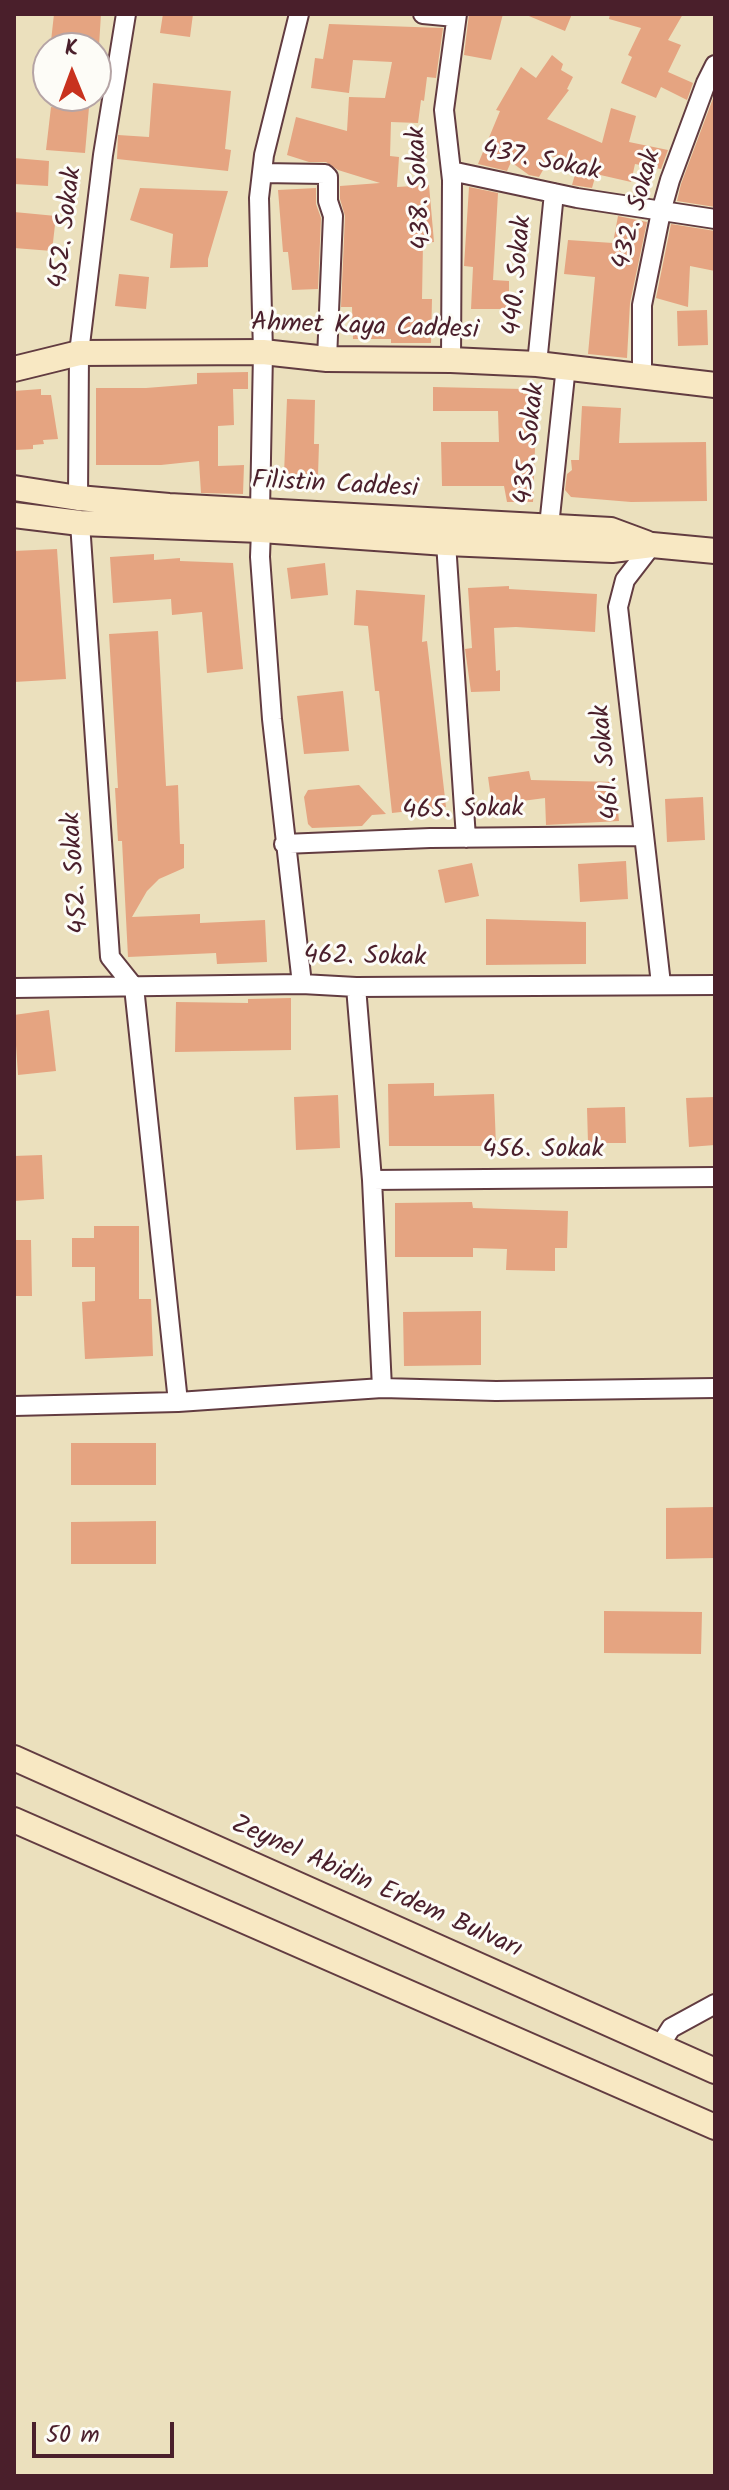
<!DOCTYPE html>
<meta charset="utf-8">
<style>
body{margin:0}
#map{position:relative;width:729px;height:2490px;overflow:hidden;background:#ebe0bd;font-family:Kalam,sans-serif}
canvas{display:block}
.frame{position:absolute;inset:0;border:16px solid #4a1f2b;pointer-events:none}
.north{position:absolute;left:32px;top:32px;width:80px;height:80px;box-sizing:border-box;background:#fdfcf7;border:2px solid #b5a4a5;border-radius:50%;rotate:359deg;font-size:22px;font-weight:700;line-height:32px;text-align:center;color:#4a1f2b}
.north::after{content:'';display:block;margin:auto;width:28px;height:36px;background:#c8321e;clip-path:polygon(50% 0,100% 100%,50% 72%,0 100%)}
.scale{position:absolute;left:32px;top:2422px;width:142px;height:36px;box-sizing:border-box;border:4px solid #4a1f2b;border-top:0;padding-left:10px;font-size:24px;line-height:28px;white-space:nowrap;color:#4a1f2b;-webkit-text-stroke:6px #fdfcf7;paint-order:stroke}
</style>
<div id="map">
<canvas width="729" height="2490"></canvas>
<div class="frame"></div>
<div class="north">K</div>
<div class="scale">50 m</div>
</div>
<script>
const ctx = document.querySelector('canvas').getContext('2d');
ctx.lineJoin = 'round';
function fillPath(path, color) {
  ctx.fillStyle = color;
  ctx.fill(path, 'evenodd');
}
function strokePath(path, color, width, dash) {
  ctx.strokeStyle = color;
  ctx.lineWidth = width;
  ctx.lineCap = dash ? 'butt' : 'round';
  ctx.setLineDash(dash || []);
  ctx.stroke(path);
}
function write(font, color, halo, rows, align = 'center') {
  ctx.font = font + ' Kalam,sans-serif';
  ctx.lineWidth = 6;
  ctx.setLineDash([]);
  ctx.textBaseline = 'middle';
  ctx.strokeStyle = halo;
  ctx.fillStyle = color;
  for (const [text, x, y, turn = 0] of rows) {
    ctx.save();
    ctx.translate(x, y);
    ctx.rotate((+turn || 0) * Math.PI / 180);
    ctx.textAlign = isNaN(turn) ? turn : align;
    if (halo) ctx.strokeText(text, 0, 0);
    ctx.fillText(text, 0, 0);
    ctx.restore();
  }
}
fillPath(new Path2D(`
 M54,14H101L99,46L51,41Z
 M163,14H193L190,37L160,33Z
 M469,14H503L491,60L464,55Z
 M524,14H572L565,31Z
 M610,14H683L668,40L681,45L668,72L693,83L687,100L661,87L656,98L621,83L632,57L628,55L641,28L609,19Z
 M329,24L443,28L436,78L427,77L424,101L421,100L418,123L391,122L390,156L399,157L397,187L429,185L434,242L423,243L422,299H432L431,343H391V339H353L352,307H341L345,216L340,199V186L380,183L338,170L326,162H309L287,155L296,117L347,131L349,97L385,98L392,62L353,60L349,93L311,88L315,58L323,59Z
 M552,55L563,64L561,70L573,77L567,89L569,90L547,119L602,143L611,108L636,116L629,142L668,150L661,169L635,164L631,182L596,174L592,188L572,185L578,164L551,156L539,177L529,175L511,162L507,171L478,164L500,111L496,110L521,67L536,78Z
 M153,83L231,91L225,149L231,150L228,171L117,159L118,135L149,137Z
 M715,93V207L677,201L681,184Z
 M63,96H90L85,153L46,150L51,107L61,108Z
 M14,158L49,161L48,186L14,184Z
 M469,187L498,193L493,280L509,281V309H471L473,267L464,266Z
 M140,188L228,191L208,259V267L170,268L173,234L130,220Z
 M316,188V204L321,218L318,289L292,290L288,252H283L278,190Z
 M14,212L56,216L52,251L14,248Z
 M618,216L647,222L630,303L627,358L588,354L595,277L564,274L568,240L613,243Z
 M671,224L715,231V271L690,266L688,307L656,298Z
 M119,274L149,277L146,309L115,306Z
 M707,310L708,345L678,346L677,311Z
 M248,372V389H233L234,425L218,426V466L244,465L243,494L201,493L199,461L161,465H96V388H146L197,384V373Z
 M433,387L523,389V394H537L533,502H507L504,486H442L441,442H499L498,411H433Z
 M41,389V395H51L58,439L43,440L44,444L33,445V449L15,450L14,391Z
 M287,399L315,400L314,444H319L318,475L284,474Z
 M582,406L621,408L619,443L706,442L707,501L631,502L571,497L565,490L567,474L572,470L571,460H579Z
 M57,549L66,679L14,682V551Z
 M154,554V560L180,558V561L233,563L243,669L207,673L202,612L172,615L171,599L113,603L110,557Z
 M325,563L328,595L291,599L287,568Z
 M509,586V589L597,594L595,632L516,627L494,628L496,671L500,670V691L471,692L465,649L472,648L468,588Z
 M356,590L425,595L422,642L427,641L446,807L392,813L379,691H375L368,626L354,625Z
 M158,631L166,786L178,785L180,844H184V868L159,879L147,891L132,917L200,914V923L265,920L267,962L217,964L216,953L128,957L122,841H118L115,788H118L109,634Z
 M343,691L349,751L304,754L297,696Z
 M529,771L531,780L615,782L619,821L546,825L545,798L492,805L488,777Z
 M359,785L386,814L372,815L362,826L312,828L308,824L304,797L308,790Z
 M703,797L705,840L667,842L665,799Z
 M626,861L628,899L580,902L578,864Z
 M472,863L479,896L445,903L438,870Z
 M486,919L586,922V964L486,965Z
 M291,998V1050L175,1052L176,1002L248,1003V999Z
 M49,1010L56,1071L18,1075L14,1015Z
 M434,1083V1096L494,1094L496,1146H389L388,1084Z
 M338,1095L340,1148L296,1150L294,1097Z
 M715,1097V1145L689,1147L686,1098Z
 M625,1107L626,1143H588L587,1108Z
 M42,1155L44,1199L14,1201V1156Z
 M472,1202L473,1208L568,1211L567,1248H555V1271L506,1270L507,1249L473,1248V1257H395V1203Z
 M94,1226H139V1299H151L153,1356L85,1359L82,1302L95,1301V1267H72V1238H94Z
 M14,1240H31L32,1296H14Z
 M481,1311V1365L404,1366L403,1312Z
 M71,1443H156V1485H71Z
 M715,1507V1558L666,1559V1508Z
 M156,1521V1564H71V1522Z
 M604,1611L702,1612L701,1654L604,1653Z`), '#e5a481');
const street = new Path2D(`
 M423,14L455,17
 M451,171L577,198L715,219
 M262,173L325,174L328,177V201L333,216L327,359
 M451,360L452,180L444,110L457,14
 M537,364L554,193
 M642,374V305L661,212L670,180L706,83L715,65
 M78,498L79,353L103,155L126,14
 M260,511L263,352L259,198L264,155L299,14
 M80,523L110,957L134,987L178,1402
 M549,526L566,366
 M261,530L260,557L272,719L302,984
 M446,543L466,838
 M652,545L625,580L618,607L661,984
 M284,844L430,838L643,836
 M356,987L372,1180L382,1388
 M14,988L302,984L356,987L715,985
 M372,1180L715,1177
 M14,1406L178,1402L382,1388L496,1391L715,1388
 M659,2047L671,2028L715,2004`);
const secondary = new Path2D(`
 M14,369L79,353L263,352L327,359L451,360L537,364L715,385
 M14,488L78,498L169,506L611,530L646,543
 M14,515L80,523L261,530L446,543L612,550L652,545L715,551
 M14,1758L715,2071
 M14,1820L715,2127`);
strokePath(street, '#623c41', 22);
strokePath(secondary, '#623c41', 28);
strokePath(street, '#fff', 18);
strokePath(secondary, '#f8e8c3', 24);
write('26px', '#4a1f2b', '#fdfcf7', [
 ["437. Sokak",541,163,11],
 ["438. Sokak",422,188,-93],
 ["432. Sokak",639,210,-75],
 ["452. Sokak",68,228,-83],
 ["440. Sokak",520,276,-85],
 ["Ahmet Kaya Caddesi",365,329,2],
 ["435. Sokak",532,444,-84],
 ["Filistin Caddesi",335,487,3],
 ["461. Sokak",609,762,-96],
 ["465. Sokak",463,812,-1],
 ["452. Sokak",78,873,-94],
 ["462. Sokak",365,959,1],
 ["456. Sokak",543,1152],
 ["Zeynel Abidin Erdem Bulvarı",376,1889,24]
]);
</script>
